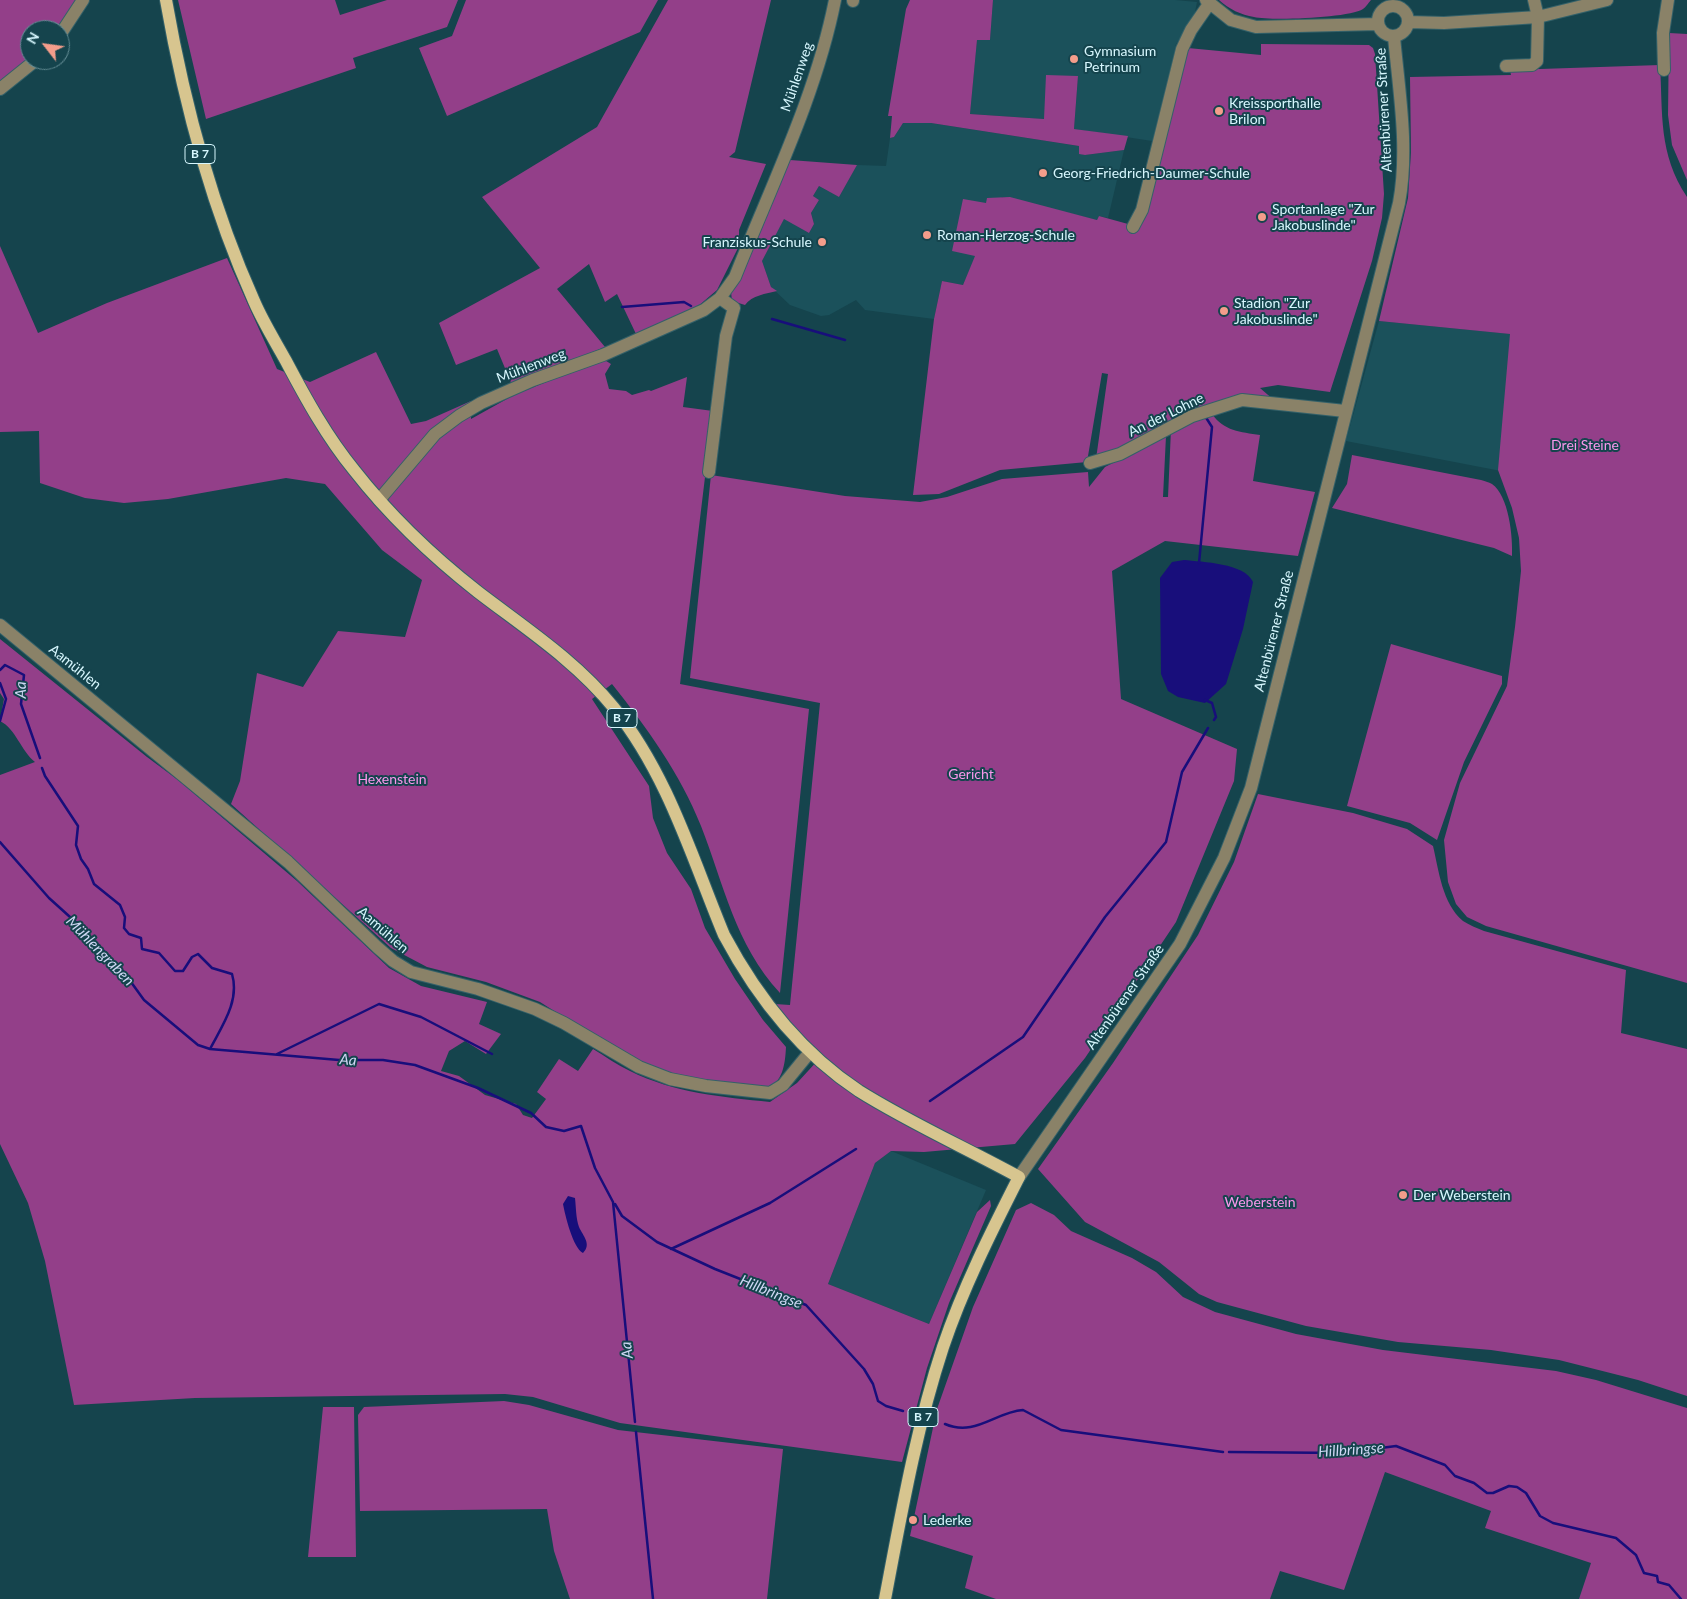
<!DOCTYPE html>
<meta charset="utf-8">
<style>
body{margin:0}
#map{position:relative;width:1687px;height:1599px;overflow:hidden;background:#15444d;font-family:Lato,sans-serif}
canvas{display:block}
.north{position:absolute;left:20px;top:20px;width:50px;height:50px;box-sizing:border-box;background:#15444d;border:1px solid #638c94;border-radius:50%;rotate:300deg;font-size:14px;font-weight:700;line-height:20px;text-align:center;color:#d7f7fe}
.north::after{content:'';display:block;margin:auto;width:18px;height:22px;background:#f49d8b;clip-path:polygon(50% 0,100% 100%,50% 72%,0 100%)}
</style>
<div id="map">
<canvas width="1687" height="1599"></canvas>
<div class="north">N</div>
</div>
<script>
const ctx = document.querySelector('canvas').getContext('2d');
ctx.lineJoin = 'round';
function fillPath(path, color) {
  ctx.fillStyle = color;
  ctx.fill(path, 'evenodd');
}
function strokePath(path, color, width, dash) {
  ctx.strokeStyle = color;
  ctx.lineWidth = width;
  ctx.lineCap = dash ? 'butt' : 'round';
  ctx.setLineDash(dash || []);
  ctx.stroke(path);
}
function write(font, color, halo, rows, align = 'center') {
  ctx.font = font + ' Lato,sans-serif';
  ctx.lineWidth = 4;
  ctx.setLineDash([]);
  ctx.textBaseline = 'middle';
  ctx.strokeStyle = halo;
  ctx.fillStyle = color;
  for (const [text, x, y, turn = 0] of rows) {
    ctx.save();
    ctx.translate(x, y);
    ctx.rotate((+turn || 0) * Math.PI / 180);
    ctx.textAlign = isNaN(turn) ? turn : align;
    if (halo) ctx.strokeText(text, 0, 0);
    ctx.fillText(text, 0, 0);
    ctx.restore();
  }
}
fillPath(new Path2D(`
 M993,0H1175L1197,2L1194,17L1176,44L1152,141L1074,129L1078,76L1044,119L970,114L977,39L990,40Z
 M903,123H931L1079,146V153L1085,155L1124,150L1108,218L1099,216L1097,220L1002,197L963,285L942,281L934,319L865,310L856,300L829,315L821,316L790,305L771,287L762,261L784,218L809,233L814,224L811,213L819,200L813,196L819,186L839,197L857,165L886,166L890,138L894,137Z
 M1379,321L1511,334L1501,471L1346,441Z
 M891,1151L986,1190L929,1324L828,1284L875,1163Z`), '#1b515b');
fillPath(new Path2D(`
 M0,0H78L60,30H30V60L0,87Z
 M178,0H335L340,15L387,0H458L447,27L353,58L356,68L206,119Z
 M466,0H658L640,32L447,116L419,48L452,36Z
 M668,0H771L735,152L729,157L766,164L739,230V246L717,290L697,307L636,334L617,294L605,302L589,264L557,289L605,347L512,385L497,349L456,365L439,323L540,268L482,197L597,127Z
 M910,0H993L990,40H977L970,114L1044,119L1046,75L1078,76L1074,129L1128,136L1124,150L1085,155L1079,154V146L931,123H903L894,137L890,138L892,116H888L906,9Z
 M1219,0H1371C1368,3 1366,7 1363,9C1349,18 1271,21 1254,17C1241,15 1229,9 1219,0Z
 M1669,33L1687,34V180L1672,145L1668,115Z
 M1261,44L1369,45L1373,48L1375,54L1384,194L1382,218L1372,261L1330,392L1278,385L1260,388L1275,401L1244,397L1096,459L1108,374L1102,373L1087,462L1000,470L939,494L913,495L934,319L942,281L963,285L975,256L952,251L963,199L986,203L987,198L1010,197L1097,220L1099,216L1128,224L1137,229L1188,48L1261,55Z
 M1660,65C1663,114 1658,153 1687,197V983L1486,926L1467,917L1456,904L1448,882L1444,840L1460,783L1507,686L1515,627L1521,571L1519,538L1512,508L1498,470L1510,334L1379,321L1408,198L1411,152L1410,77L1511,75L1510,70Z
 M790,160L857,165L839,197L819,186L813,196L819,200L811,213L814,224L809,233L784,219L762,261L771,287L777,291C766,294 752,295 745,305L732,301L731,292L747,264Z
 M0,246L38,333L107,303L227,258L277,369L310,382L376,352L411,424L426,421L471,401V419L514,395L603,359L611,364L605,374L609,389L626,391L632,395L649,390L651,391L687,377L683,407L713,411L680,684L809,709L780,993C735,944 724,885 701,826C680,773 647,728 612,684L592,699L649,786L653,818L667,853L691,889L705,928L735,979L763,1020L786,1047C785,1065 783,1082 766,1089L668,1077L600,1040L540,1002L486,982L427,967L391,948L231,804L240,781L257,673L303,687L338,631L405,637L422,580L382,550L325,484L286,478L168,499L124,503L85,498L40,483L39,431L0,432Z
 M1212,414C1224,431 1240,432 1260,435L1253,481L1315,492L1298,556L1165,541L1112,571L1121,699L1237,749L1234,781L1176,922L1085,1058L1015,1144L924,1152L891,1151L875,1163L828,1284L929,1324L977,1212L990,1200L991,1206L949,1303L927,1368L902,1462L620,1423L533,1397L505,1394L195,1398L74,1405L45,1261L28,1203L0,1144V775L35,762C21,751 16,729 0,721L4,699L0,693V639L147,757L178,780L297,881L389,968L421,986L487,1002L479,1024L501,1034L486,1054L465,1041L449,1051L441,1071L459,1076L485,1095L516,1104L523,1115L532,1118L546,1099L537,1092L559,1059L578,1071L593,1049C605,1056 617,1065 630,1071C674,1093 723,1097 770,1102L797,1083L819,1059L775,1004L790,1005L820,703L690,678L711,475L845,496L920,502L947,497L1002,479L1088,472L1089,487L1105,467L1166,436L1163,497H1168L1171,429Z
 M1352,455L1481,480C1484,481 1489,482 1492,484C1509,496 1513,537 1512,556L1494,548L1332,508L1347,484Z
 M1391,644L1502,676V684L1464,762L1437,840L1410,823L1347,806Z
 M1258,794L1353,813L1407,829L1433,846C1439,871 1442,903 1463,921C1469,925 1477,928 1484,931L1626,970L1621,1033L1687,1049V1396L1638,1380L1559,1360L1491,1350L1398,1342L1306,1326L1217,1302L1199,1294L1159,1262L1085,1222L1038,1169L1113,1063L1198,935L1234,862Z
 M1031,1203L1054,1215L1071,1231L1132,1258L1156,1272L1183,1297L1215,1312L1296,1334L1383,1350L1556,1371L1596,1380L1687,1408V1599H1579L1591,1563L1485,1528L1491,1511L1385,1472L1344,1590L1280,1571L1270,1599H996L965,1588L973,1556L910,1536L937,1409L973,1307L1016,1210Z
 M504,1401L529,1405L618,1430L783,1449L767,1599H570L554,1551L547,1509L360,1511L358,1415L364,1407Z
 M323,1407H354L356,1557H308Z`), '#933f89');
fillPath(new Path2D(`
 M1184,560C1202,562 1245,563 1253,582L1243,629L1226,684L1205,703L1178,697L1168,691L1161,674L1160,578L1172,562Z
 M568,1196L575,1198C576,1207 576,1219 579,1227C583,1236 592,1244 583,1253C573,1248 565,1215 563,1204Z`), '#180e7b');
strokePath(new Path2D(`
 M622,307L684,302L691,306
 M772,319L845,340
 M1199,563L1212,427L1205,416
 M0,670L5,665L24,675L21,704L40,758
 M0,683L6,699L0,721
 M1205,700L1212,703L1216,717L1214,720
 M42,768L45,776L78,826L76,845L81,859L88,869L94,884L120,905L125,917L124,928L129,934L141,938L142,949L159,953L175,971H183L192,957L198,954L212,968L232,974C240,1001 222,1026 210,1049L339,1060H383L415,1065L478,1088L531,1113L546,1127L564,1131L581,1126L595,1168L613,1202L635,1422
 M0,842L49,898L80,926L123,971L144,1000L198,1045L210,1049
 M277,1054L379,1004L421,1017L492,1054
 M930,1101L1023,1037L1105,917L1166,842L1182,772L1208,728
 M615,1204L622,1216L657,1242L715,1269L806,1305L864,1369L873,1384L878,1401L886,1406L903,1411
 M671,1249L770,1203L856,1149
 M945,1424C975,1437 995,1412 1023,1410L1061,1430L1223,1452
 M636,1432L653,1599
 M1229,1452L1343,1453L1396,1446L1445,1465L1455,1476L1474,1483L1487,1493H1493L1509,1486L1517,1487L1526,1493L1540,1516L1553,1523L1616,1538L1636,1555L1644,1573L1657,1576L1658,1582L1669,1585L1681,1599`), '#180e7b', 2.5);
const minor = new Path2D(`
 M1206,0L1231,20L1256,27L1378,24
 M853,1V0
 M1378 21a15 15 0 1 1 30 0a15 15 0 1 1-30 0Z
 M1409,22L1444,23L1538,17L1607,0
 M60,35L83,0
 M1506,66L1532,65L1537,61L1538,17L1534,0
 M1664,70L1663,33L1668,0
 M0,89L36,60
 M1133,227L1142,210L1182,49L1191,30L1209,4
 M1090,463L1120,454L1192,416L1242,400L1345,411
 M709,472L726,336L734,308L720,298
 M379,500L435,434L459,416L481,403L533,380L603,355L704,310L720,298L735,277C771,186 816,96 835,0
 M0,625L288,862L377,947L393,961L411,972L478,989L535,1009L564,1023L639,1067L670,1079L706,1086L770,1093L783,1085L810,1052
 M1019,1177L1180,944L1224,858L1251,788L1399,203C1409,149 1399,91 1394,37`);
const major = new Path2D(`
 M166,0C184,103 211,205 254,301C263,322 275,341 286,361C306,399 327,437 354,470C390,516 432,556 478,592C525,628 576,661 614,708C668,775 692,858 724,935C757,997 800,1052 859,1091C910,1123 966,1148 1019,1177C991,1232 963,1288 943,1347C916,1429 901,1515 885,1599`);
strokePath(minor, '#346169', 14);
strokePath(major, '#346169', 14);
strokePath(minor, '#8a8268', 12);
strokePath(major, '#d7c58f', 12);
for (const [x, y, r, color] of [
 [1074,59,5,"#f49d8b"],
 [1219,111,5,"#f49d8b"],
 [1043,173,5,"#f49d8b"],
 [1262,217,5,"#f49d8b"],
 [927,235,5,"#f49d8b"],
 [822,242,5,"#f49d8b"],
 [1224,311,5,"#f49d8b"],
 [1403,1195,5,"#f49d8b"],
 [913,1520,5,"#f49d8b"]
]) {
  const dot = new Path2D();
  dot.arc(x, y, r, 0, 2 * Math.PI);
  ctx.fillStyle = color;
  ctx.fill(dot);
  strokePath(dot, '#15444d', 2);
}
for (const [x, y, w] of [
 [200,154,30],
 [622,718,30],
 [923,1417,30]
]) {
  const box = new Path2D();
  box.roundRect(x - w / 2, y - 9.5, w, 19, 4);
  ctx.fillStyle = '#15444d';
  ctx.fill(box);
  strokePath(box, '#d7f7fe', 1);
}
write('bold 12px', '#d7f7fe', null, [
 ["B 7",200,154],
 ["B 7",622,718],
 ["B 7",923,1417]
]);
write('14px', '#d7f7fe', '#15444d', [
 ["Gymnasium",1084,51],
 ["Petrinum",1084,67],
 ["Kreissporthalle",1229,103],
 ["Brilon",1229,119],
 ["Georg-Friedrich-Daumer-Schule",1053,173],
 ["Sportanlage \"Zur",1272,209],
 ["Jakobuslinde\"",1272,225],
 ["Roman-Herzog-Schule",937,235],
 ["Franziskus-Schule",812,242,"right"],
 ["Stadion \"Zur",1234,303],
 ["Jakobuslinde\"",1234,319],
 ["Der Weberstein",1413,1195],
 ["Lederke",923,1520]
], 'left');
write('14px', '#d7f7fe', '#15444d', [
 ["Mühlenweg",797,77,-71],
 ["Altenbürener Straße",1384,110,-93],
 ["Mühlenweg",531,366,-21],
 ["An der Lohne",1166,415,-26],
 ["Altenbürener Straße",1274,631,-76],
 ["Aamühlen",75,667,39],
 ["Aamühlen",383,930,41],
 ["Altenbürener Straße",1125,997,-55]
]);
write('14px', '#fa97ec', '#15444d', [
 ["Drei Steine",1585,445],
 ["Gericht",971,774],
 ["Hexenstein",392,779],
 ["Weberstein",1260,1202]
]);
write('italic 15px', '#cfd8f4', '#15444d', [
 ["Aa",21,690,-89],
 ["Mühlengraben",100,951,46],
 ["Aa",348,1060,4],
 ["Hillbringse",771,1292,22],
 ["Aa",627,1350,-96],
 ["Hillbringse",1351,1450,-4]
]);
</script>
